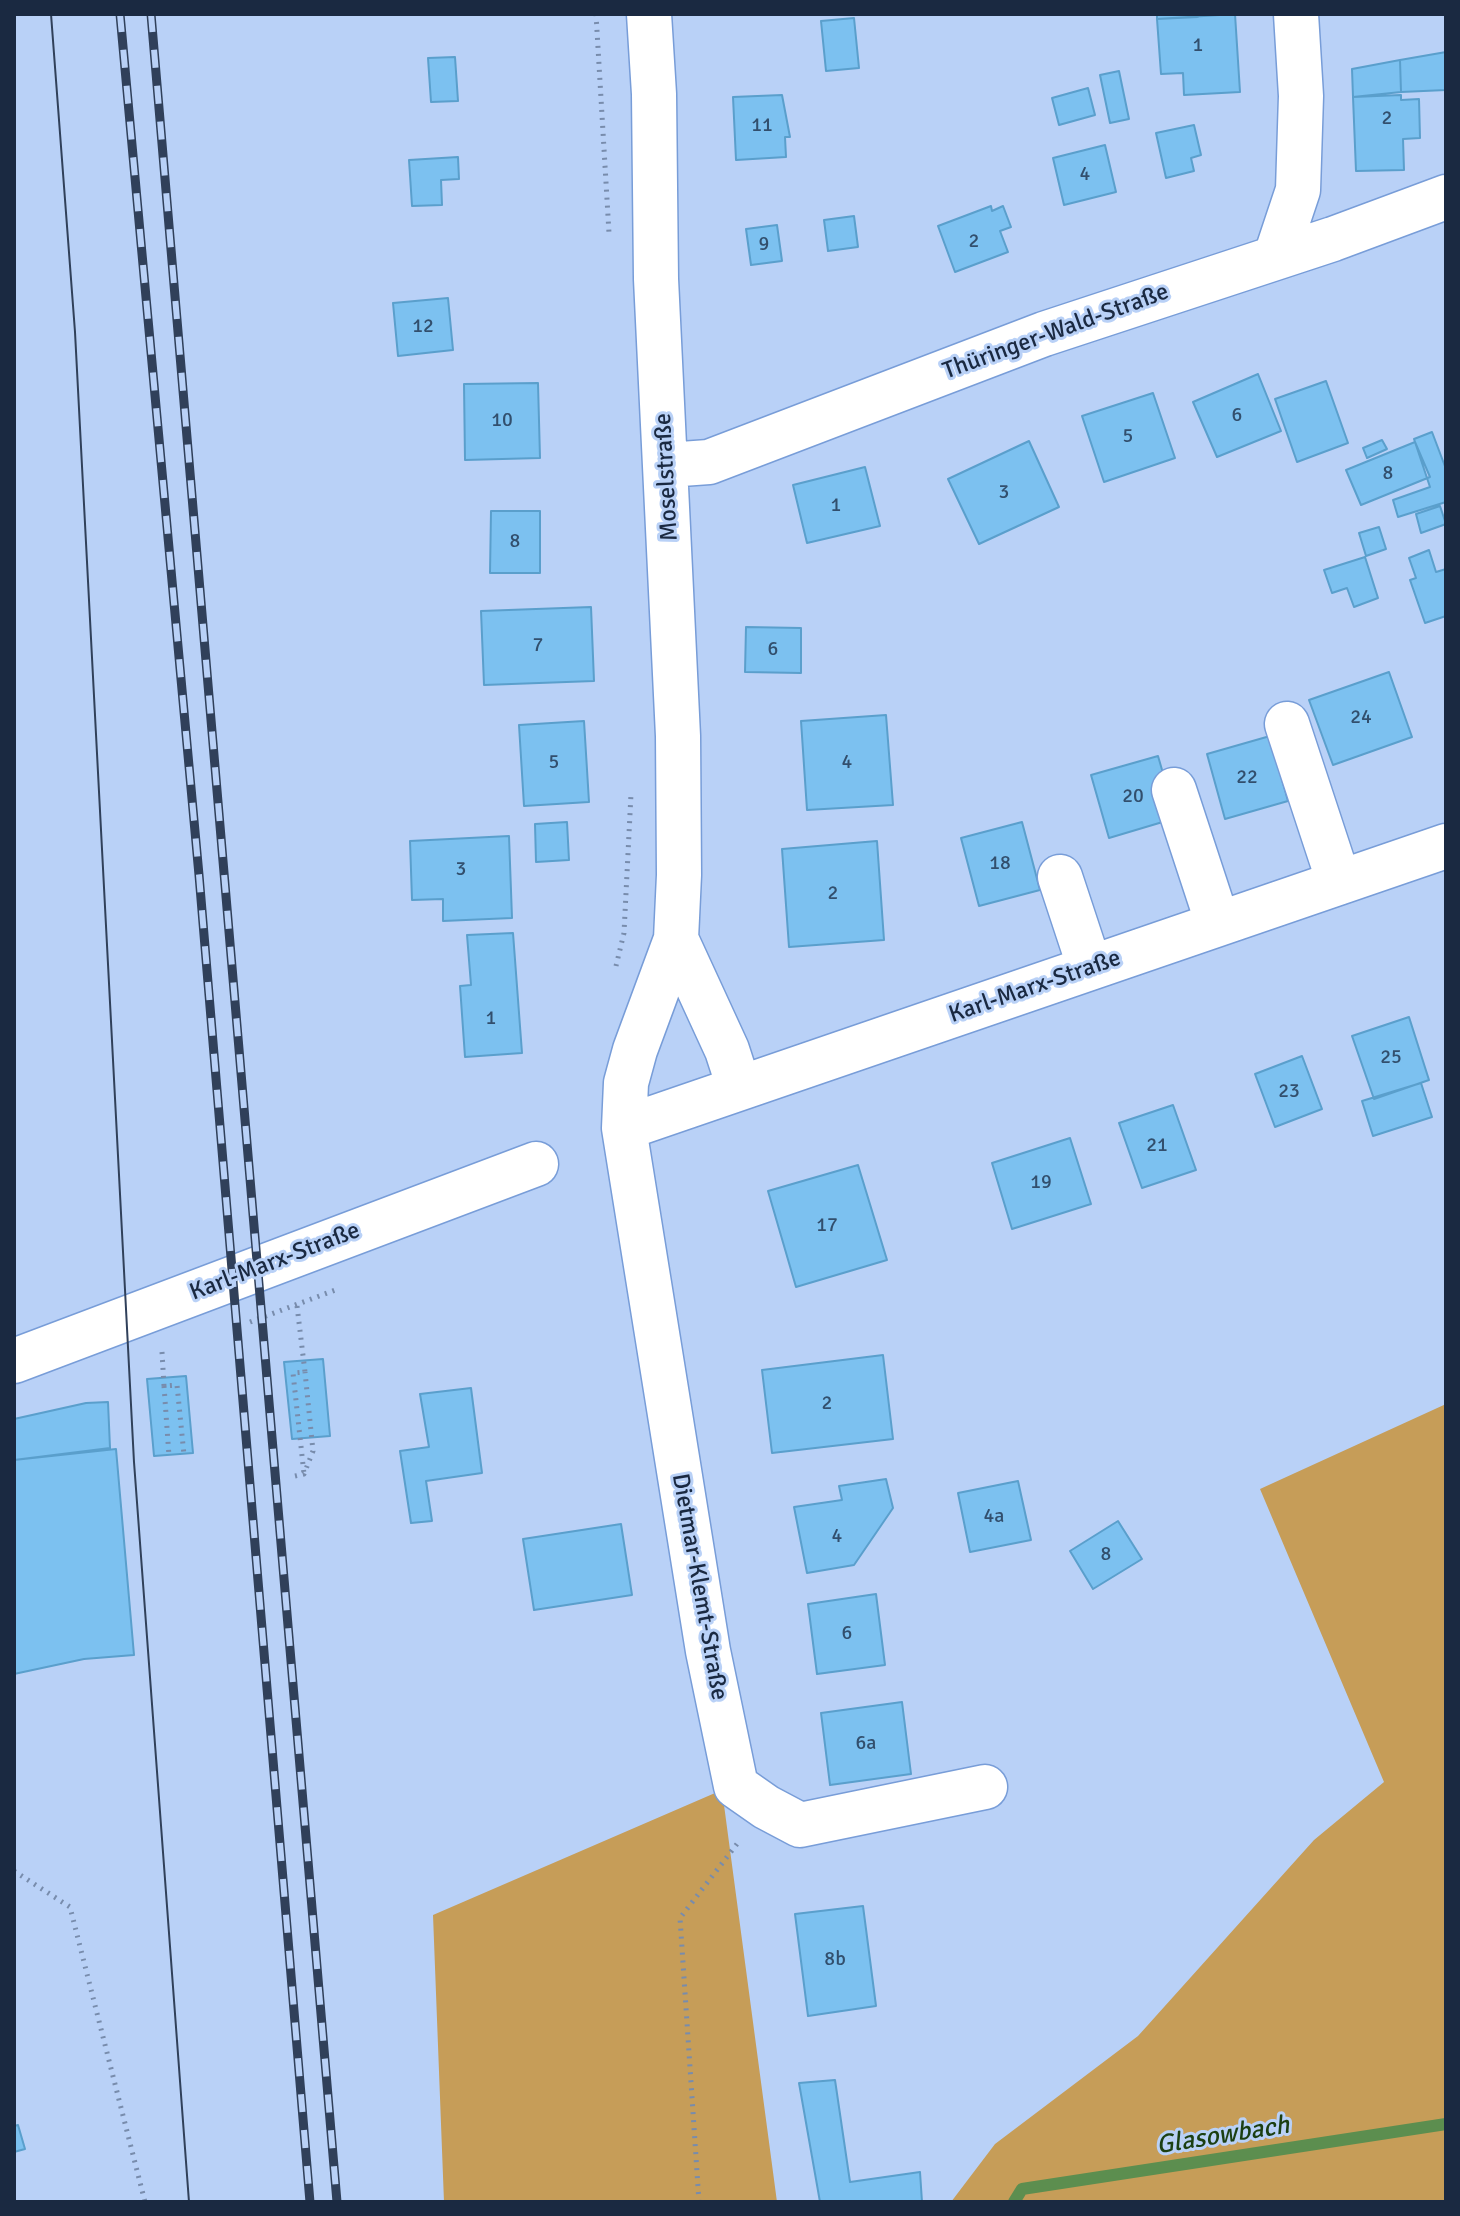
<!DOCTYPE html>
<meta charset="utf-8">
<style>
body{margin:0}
#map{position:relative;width:1460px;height:2216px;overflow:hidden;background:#b9d1f7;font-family:Signika,sans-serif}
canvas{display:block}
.frame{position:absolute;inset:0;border:16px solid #1a2941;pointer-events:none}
</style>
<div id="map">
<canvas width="1460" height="2216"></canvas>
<div class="frame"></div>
</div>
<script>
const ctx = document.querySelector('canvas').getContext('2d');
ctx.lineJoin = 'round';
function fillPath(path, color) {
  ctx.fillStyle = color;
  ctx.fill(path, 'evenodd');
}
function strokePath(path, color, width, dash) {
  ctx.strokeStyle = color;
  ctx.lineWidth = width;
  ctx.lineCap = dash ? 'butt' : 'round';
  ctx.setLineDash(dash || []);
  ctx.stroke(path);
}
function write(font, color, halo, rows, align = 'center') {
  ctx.font = font + ' Signika,sans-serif';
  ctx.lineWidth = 6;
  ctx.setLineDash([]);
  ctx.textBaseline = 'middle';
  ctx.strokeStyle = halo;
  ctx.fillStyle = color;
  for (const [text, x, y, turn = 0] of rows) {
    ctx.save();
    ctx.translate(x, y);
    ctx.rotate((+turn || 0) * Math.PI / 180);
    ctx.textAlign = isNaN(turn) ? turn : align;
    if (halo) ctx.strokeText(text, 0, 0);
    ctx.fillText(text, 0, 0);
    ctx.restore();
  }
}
fillPath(new Path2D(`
 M1446,1404V2202H951L995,2144L1138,2036L1314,1840L1384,1782L1260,1489Z
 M722,1790L777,2202H444L433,1915Z`), '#c69d58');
strokePath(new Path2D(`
 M1014,2202L1022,2189L1446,2124`), '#5c8e4f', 12);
const building = new Path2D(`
 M1157,14H1198V17L1157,19Z
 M1235,14L1240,92L1184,95L1183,73L1161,74L1157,19Z
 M854,18L859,68L826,71L821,21Z
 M1446,52V90L1401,92L1400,60Z
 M455,57L458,101L431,102L428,58Z
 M1400,60L1401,92L1353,97L1352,69Z
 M1119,71L1129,119L1110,123L1100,75Z
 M1088,88L1095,115L1059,125L1052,98Z
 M782,95L790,137H785L786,157L736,160L733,97Z
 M1401,95V100L1419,99L1420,138L1403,139L1404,170L1356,171L1353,97Z
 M1194,125L1201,155L1191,158L1194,171L1166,178L1156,133Z
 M1105,145L1116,192L1064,205L1053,158Z
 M458,157L459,179L441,180L442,205L412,206L409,160Z
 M991,206L992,211L1003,206L1011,227L1000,231L1008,252L955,272L938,226Z
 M854,216L858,247L828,251L824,220Z
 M777,225L782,261L751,265L746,229Z
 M448,298L453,350L398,356L393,303Z
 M1258,374L1281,431L1217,457L1193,402Z
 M1326,381L1348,443L1297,462L1275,399Z
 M538,383L540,458L465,460L464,384Z
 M1153,393L1175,458L1104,482L1082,416Z
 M1432,432L1446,469V502L1398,517L1393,500L1430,487L1414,439Z
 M1382,440L1387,449L1367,458L1363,448Z
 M1029,441L1059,507L979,544L948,479Z
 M1415,442L1430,477L1361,505L1346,470Z
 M865,467L880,526L807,543L793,485Z
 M1440,506L1446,524L1421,533L1416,514Z
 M491,511H540V573H490Z
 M1379,527L1386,549L1366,556L1359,533Z
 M1429,550L1436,572L1446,569V616L1425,623L1410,580L1416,578L1409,558Z
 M1365,557L1378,598L1354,607L1347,588L1332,593L1324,570Z
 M591,607L594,681L484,685L481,611Z
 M746,627L801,628V673L745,672Z
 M1389,672L1412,737L1333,765L1309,700Z
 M886,715L893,805L807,810L801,721Z
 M584,721L589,802L524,806L519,725Z
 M1270,736L1288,801L1225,819L1207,754Z
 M1158,756L1176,818L1109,838L1091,775Z
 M567,822L569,860L536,862L535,824Z
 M1022,822L1040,890L979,906L961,838Z
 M509,836L512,918L443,921V899L412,900L410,841Z
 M877,841L884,940L789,947L782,849Z
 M513,933L522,1053L465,1057L460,986L471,985L467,935Z
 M1409,1017L1429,1080L1374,1099L1352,1036Z
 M1302,1056L1322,1109L1275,1127L1255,1074Z
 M1421,1083L1432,1117L1373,1136L1362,1101Z
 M1173,1105L1196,1170L1142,1188L1119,1123Z
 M1070,1138L1091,1204L1012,1229L992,1163Z
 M858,1165L887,1260L796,1287L768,1191Z
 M883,1355L893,1439L772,1453L762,1370Z
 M323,1359L330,1436L292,1439L284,1362Z
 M186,1376L193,1453L154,1456L147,1379Z
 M471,1388L482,1473L426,1481L432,1521L411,1523L400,1451L429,1447L420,1394Z
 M108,1402L110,1448L14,1460V1419L86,1403Z
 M116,1449L134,1655L84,1659L14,1674V1460Z
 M886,1479L893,1508L854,1565L807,1573L794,1507L842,1500L839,1486Z
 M1018,1481L1031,1540L970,1552L958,1493Z
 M1118,1521L1142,1559L1093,1589L1070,1551Z
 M621,1524L632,1595L534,1610L523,1539Z
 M876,1594L885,1665L817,1674L808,1604Z
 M902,1702L911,1774L830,1785L821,1713Z
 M863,1906L876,2006L808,2016L795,1914Z
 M835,2080L850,2182L920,2172L922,2202H820L799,2083Z
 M18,2125L25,2149L14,2152V2126Z`);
fillPath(building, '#7cc1f0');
strokePath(building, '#5a9fcc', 2);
const minor = new Path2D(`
 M649,14L654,94L656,279L678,736L679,875L676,939L635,1050L626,1083L624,1128L708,1651L736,1786L766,1807L800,1825L985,1787
 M1276,256L1298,190L1301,96L1296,14
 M667,465L709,462L1044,334L1333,239L1446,197
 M1287,724L1339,882
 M1174,790L1218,924
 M1060,877L1090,968
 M676,939L727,1050L739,1087
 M624,1128L1446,846
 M14,1361L536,1164`);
strokePath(minor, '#789dd8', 47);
strokePath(new Path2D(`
 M596,14L609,233
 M616,966L624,933L631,794
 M297,1306L305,1372L293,1373L304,1474
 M250,1322L338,1289
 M162,1352L164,1386L177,1385L184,1455
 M164,1386L169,1456
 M295,1476L304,1474L313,1451L305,1372
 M14,1871L70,1907L145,2202
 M699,2202L680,1918L740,1840`), '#788cac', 5, [2, 6]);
strokePath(minor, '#fff', 44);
strokePath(new Path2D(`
 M51,14L75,332L134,1462L189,2202`), '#30405a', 2);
const rail = new Path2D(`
 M120,14L199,875L310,2202
 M151,14L337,2202`);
strokePath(rail, '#30405a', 9);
strokePath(rail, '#b9d1f7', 6, [18]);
write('20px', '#324f6d', null, [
 ["1",1198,46],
 ["2",1387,119],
 ["11",762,126],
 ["4",1085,175],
 ["2",974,242],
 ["9",764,245],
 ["12",423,327],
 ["6",1237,416],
 ["10",502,421],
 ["5",1128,437],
 ["8",1388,474],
 ["3",1004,493],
 ["1",836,506],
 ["8",515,542],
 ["7",538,646],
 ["6",773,650],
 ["24",1361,718],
 ["5",554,763],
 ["4",847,763],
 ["22",1247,778],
 ["20",1133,797],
 ["18",1000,864],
 ["3",461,870],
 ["2",833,894],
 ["1",491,1019],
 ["25",1391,1058],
 ["23",1289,1092],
 ["21",1157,1146],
 ["19",1041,1183],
 ["17",827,1226],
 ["2",827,1404],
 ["4a",994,1517],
 ["4",837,1537],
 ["8",1106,1555],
 ["6",847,1634],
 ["6a",866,1744],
 ["8b",835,1960]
]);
write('24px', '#1a2941', '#b9d1f7', [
 ["Thüringer-Wald-Straße",1056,332,-20],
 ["Moselstraße",667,477,-93],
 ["Karl-Marx-Straße",1035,987,-19],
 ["Karl-Marx-Straße",275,1262,-21],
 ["Dietmar-Klemt-Straße",699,1587,80]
]);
write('italic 26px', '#1b3f12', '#b9d1f7', [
 ["Glasowbach",1223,2136,-9]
]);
</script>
